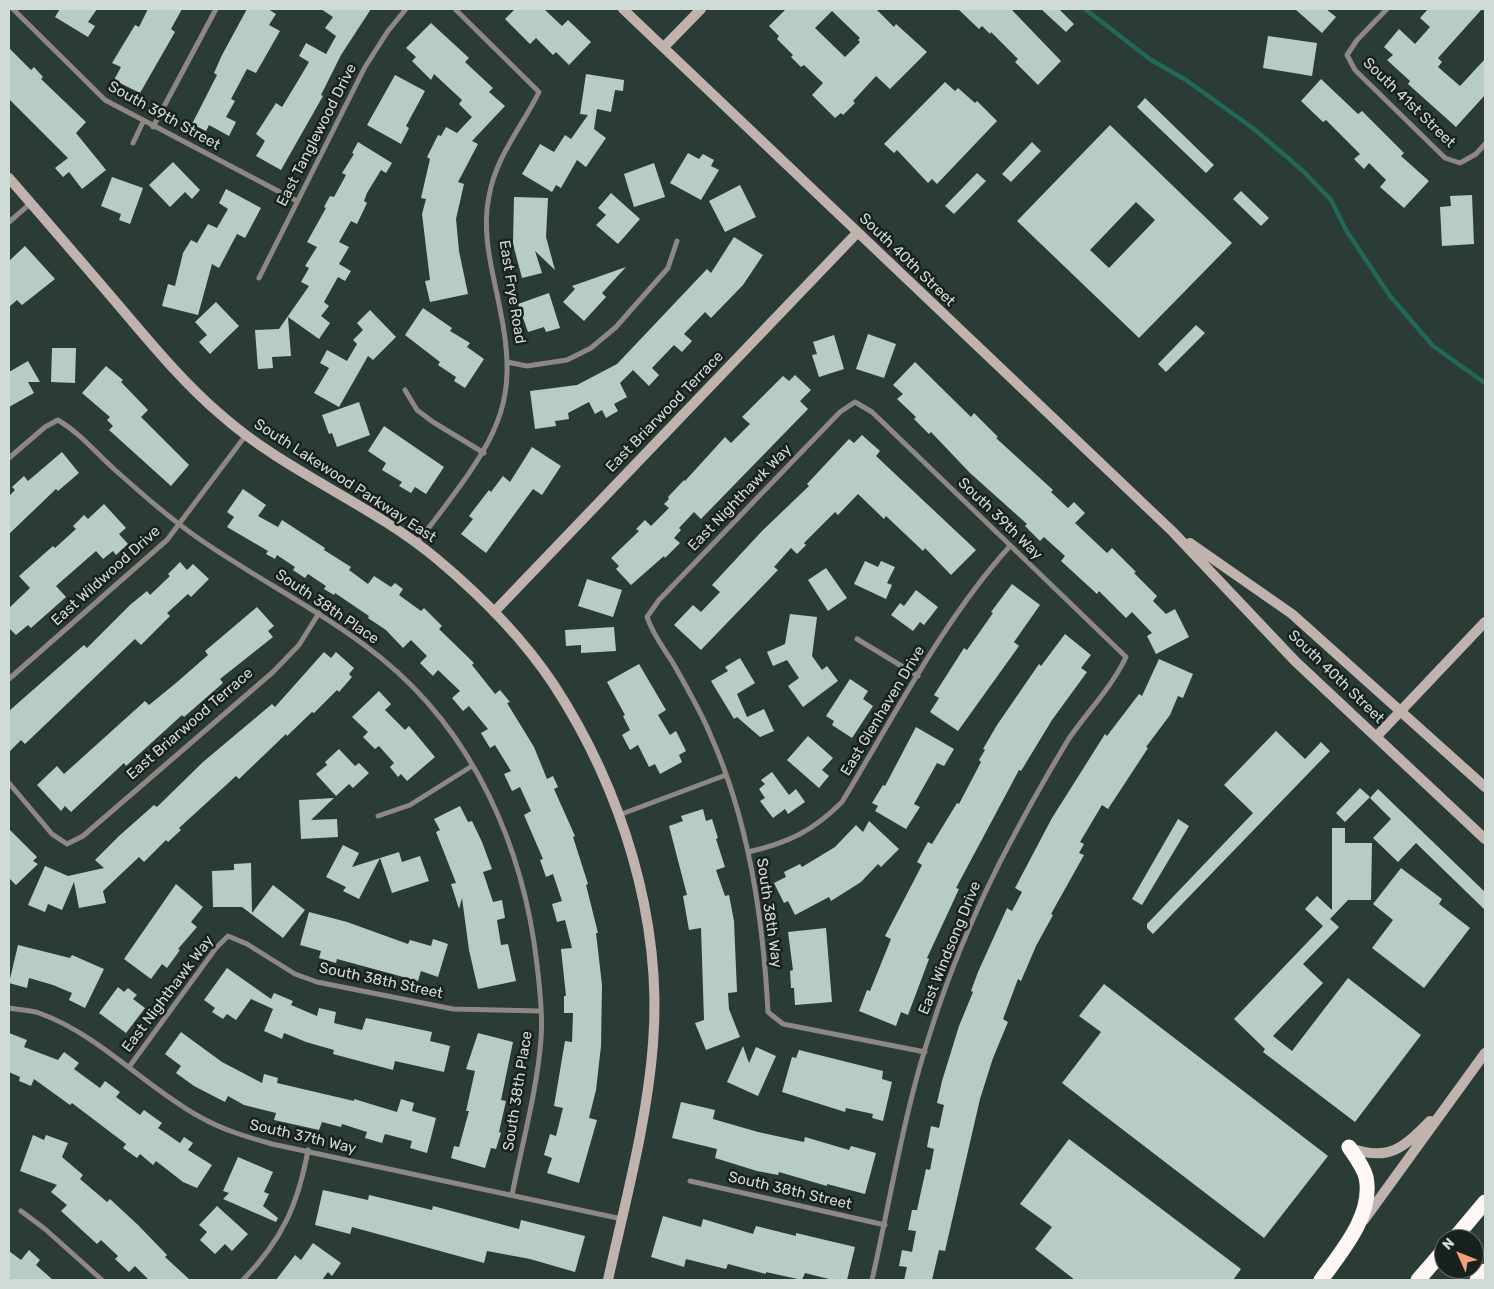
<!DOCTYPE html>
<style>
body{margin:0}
#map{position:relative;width:1494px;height:1289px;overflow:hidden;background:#2b3c37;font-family:Rubik,sans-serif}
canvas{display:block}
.frame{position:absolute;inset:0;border:10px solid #d0dad6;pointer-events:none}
.north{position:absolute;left:1434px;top:1229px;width:50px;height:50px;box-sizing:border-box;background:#19211f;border:1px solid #626b68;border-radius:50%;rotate:314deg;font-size:14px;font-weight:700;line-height:20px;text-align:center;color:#d0dad6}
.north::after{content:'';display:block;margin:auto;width:18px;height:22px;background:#f1a27b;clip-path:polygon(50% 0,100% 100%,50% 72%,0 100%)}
</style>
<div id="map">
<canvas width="1494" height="1289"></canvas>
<div class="frame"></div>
<div class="north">N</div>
</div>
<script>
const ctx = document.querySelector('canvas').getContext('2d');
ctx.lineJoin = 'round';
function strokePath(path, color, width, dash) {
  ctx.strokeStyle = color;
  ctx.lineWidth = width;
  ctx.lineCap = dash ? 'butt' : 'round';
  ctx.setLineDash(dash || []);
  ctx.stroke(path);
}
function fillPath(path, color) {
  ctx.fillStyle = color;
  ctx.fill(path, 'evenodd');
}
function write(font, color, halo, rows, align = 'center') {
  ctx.font = font + ' Rubik,sans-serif';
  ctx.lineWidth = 5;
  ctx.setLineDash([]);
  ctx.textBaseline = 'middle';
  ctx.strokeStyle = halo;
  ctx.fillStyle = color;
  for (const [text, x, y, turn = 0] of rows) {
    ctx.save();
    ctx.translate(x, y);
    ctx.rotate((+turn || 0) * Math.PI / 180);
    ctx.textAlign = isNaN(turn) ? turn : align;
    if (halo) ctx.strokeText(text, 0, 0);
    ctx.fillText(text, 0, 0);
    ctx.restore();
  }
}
strokePath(new Path2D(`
 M1085,9L1151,60L1186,80L1254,129L1302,170L1331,200L1346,230L1390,296L1433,346L1485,383`), '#226858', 4.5);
fillPath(new Path2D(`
 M60,9H97L88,22L95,26L88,37L55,17Z
 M148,9H182L171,29L175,32L140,93L114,80L121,67L112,63L135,25L139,27Z
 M247,9H268L276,14L269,25L280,31L256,73L247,69L231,99L235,101L226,117L236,122L229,136L209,125L206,131L192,124L217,75L214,73L222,55Z
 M321,9H371L341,55L321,95L323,96L281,170L256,156L265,141L256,134L276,103L282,107L299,79L309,62L299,56L306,43L326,54L336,36L325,28L333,17Z
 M515,9H544L562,26L568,20L591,42L569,65L556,52L553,55L536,38L530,44L505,19Z
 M786,9H876L894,27L896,24L927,52L890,89L876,76L853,101L855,103L843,115L841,113L835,118L812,95L823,83L804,65L801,67L791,57L793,55L777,39L779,36L769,26ZM832,11L860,38L858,40L860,42L845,57L815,28Z
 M958,9H1011L1061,61L1038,85L1015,62L1018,59L991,32L990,34L982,26L979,29Z
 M1041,9H1059L1074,24L1066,32Z
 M1295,9H1326L1336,17L1322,33Z
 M1428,9H1482L1438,58L1442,62L1438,67L1460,86L1485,59V95L1456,127L1408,84L1410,81L1387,60L1393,55L1384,47L1399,29L1415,44L1430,27L1420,18Z
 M431,23L469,58L465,62L493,88L489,92L505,106L472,141L478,144L458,182L464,184L456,219L459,251L468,294L430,302L425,281L430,280L422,214L426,199L421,198L430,159L427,157L438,135L441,136L446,127L457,133L472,117L459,104L462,100L434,74L431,80L412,61L416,57L406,48Z
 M1268,36L1317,43L1312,76L1263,68Z
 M9,48L31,70L34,67L43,77L41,79L86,122L76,133L106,170L82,189L69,172L63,177L55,168L68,158L9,99Z
 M586,74L624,80L623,91L615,90L611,112L597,109L594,129L606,138L586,167L577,160L561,188L556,185L552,192L522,174L540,144L554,152L565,135L571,139L588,115L580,114Z
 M395,75L425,91L406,126L409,128L401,144L367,125Z
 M1321,79L1358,114L1362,111L1404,153L1401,156L1429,181L1404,208L1380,187L1386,180L1369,163L1364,169L1354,159L1360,154L1326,120L1323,122L1301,101Z
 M945,82L955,91L958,88L975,103L977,101L997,121L937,184L932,179L928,183L897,150L894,153L884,144Z
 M1145,98L1214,165L1206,173L1137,107Z
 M1110,125L1232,243L1139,338L1017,221ZM1136,202L1155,220L1109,268L1090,250Z
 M358,142L392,163L386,173L381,170L367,193L364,201L367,203L357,224L351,221L339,242L349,247L339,264L351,271L345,281L338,277L324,302L329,306L321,316L330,323L319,339L288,317L291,356L272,357L273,368L258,369L255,330L279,329L309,286L301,282L309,268L305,266L317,247L307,242L326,208L324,207L330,196L334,197L346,175L342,173L354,154L352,153Z
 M1032,142L1041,151L1011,182L1002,174Z
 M688,153L699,159L703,154L714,160L711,166L719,170L701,200L670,183Z
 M173,162L200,190L192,199L185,192L170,207L149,185Z
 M654,163L665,197L634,207L624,174Z
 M977,173L986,181L954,214L945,206Z
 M112,177L143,188L130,224L119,220L121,214L101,206Z
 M740,185L756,217L725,232L709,201Z
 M226,189L261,208L245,238L237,234L219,268L212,264L198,315L162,306L168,284L175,286L183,253L191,240L197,243L208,224L217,228L228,209L219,203Z
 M1241,191L1269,218L1261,226L1233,199Z
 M611,193L640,219L618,244L596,225L606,215L598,208Z
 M1472,195L1474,244L1442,246L1440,207L1451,206L1450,196Z
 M514,197L548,198L546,237L555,270L535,251L542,273L522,278L513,244Z
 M734,237L763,255L743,285L711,318L705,312L684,334L692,341L682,352L674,345L652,368L659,375L649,386L633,370L620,383L627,397L614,404L618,411L606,418L602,410L595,414L589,402L568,413L569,419L555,421L556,426L535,429L530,391L577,385L617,364L707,269L711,273Z
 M25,246L55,279L22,305L17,300L9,307V261Z
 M626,267L602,293L606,297L584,321L563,302L575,289L572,286Z
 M549,293L560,328L546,332L544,327L528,332L518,304Z
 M216,302L239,326L210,354L199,342L207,335L195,322Z
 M423,308L452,328L450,331L470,343L467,347L484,359L465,388L454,381L456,377L438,365L440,362L405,335Z
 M370,310L396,337L373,360L368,356L339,407L314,393L329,368L320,363L327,350L347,361L357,344L353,340L363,330L357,323Z
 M1196,325L1205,333L1166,372L1158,364Z
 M868,334L896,344L884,378L856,369Z
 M834,335L844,369L819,377L812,355L817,354L813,342Z
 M52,348H76L75,383L51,382Z
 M28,361L40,382H28L34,393L9,407V372Z
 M915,362L971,417L974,413L998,437L996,438L1053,490L1051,492L1068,508L1074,502L1085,513L1075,523L1107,553L1112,548L1136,572L1134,573L1157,596L1153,601L1166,614L1175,609L1189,637L1156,654L1147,636L1152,633L1132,612L1126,618L1099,591L1097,594L1061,561L1065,556L1044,537L1040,541L1025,526L1027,524L970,473L931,432L929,434L914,419L916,417L897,399L903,394L893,385Z
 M106,366L123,380L121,382L148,410L141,417L189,465L171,486L109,430L113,426L107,420L110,417L82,393Z
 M795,375L811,390L800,401L808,409L701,519L694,512L679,528L681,530L674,538L680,543L665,558L664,556L631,585L616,569L619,566L611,558L639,531L636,529L645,520L651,526L669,508L664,504L669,499L668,497L684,480L685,481L725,437L731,443L750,424L742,417L783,376L789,381Z
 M359,402L370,435L337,447L332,433L329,434L322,415Z
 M384,426L444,467L426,494L415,487L411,493L399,486L402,482L382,470L386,463L368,451Z
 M862,435L880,451L876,456L976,550L951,575L925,548L923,551L886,516L884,519L858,494L838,515L835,512L804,543L806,545L797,554L791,548L774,567L778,570L701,650L674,625L693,605L701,612L720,592L712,585L762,531L809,486L807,484L849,439L854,443Z
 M532,447L561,466L542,495L533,489L486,553L461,534L473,519L469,516L489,490L491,492L503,476L510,482Z
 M62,452L79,473L58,491L56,489L9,534V496L15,490L12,487L24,476L28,481Z
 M243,489L266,505L258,516L278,527L282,520L325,548L324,550L351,567L349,570L368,584L374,576L391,587L395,583L403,589L399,595L421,611L424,608L442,626L439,629L474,663L472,665L495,694L500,690L510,702L507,703L534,747L547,779L553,776L558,787L554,789L575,836L573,837L588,884L586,885L598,933H596L602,985L601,1046L596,1090L589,1118L597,1120L579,1183L547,1173L552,1158L544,1155L550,1134L556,1136L563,1108L554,1106L565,1041L572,1042L573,1013H564V996H566L561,949L572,948L565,920L557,922L552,904L562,901L553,874L546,877L540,860L543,859L524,815L531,811L520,787L512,791L504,774L511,771L495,745L490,748L481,733L488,729L469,706L463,711L452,698L460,691L438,670L433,676L420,663L427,656L411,640L403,648L386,630L368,618L369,616L335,593L334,595L324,589L326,586L308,574L305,578L293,570L295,567L277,555L275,559L266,554L268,551L227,527L234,517L227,512Z
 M104,504L126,528L119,534L128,544L116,555L113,551L103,559L96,551L56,586L66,597L31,628L28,625L16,635L9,628V608L30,588L19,576L53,546L55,548L76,529L73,526L84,515L88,519Z
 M865,561L878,567L881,561L895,567L887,583L892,585L886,599L854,584Z
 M180,562L187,570L193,564L209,579L191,597L188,594L167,613L170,616L141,645L135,639L25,744L21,740L9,752V711L84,645L87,648L130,605L147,591L150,595L170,576L168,574Z
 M826,568L847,598L828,611L808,580Z
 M587,579L622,590L613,617L578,606Z
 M1012,584L1040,605L1014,642L1019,646L958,731L930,712L939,698L934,695L964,648L967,650L993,613L991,612Z
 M916,590L938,607L924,625L920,622L913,631L891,615L900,603L904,606Z
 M257,607L274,626L268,631L273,637L220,679L223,683L184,717L182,715L126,766L124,763L71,812L65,806L61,811L37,785L57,766L64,774L145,701L149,705L176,683L208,655L205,651Z
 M790,614L817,617L812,656L822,670L827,666L838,681L803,707L788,686L799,678L787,660L773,666L767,652L785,644Z
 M614,627L616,651L581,653V645L566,646L565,630Z
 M1065,634L1091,655L1081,668L1087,672L1052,720L1021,771L1019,770L956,888L959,889L927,958L929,959L908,1015L901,1012L896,1026L859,1011L867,990L870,991L891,939L885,936L922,865L917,862L928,842L932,844L957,803L959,804L981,762L979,760L985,750L983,749L997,725L1039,664L1041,666Z
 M324,652L331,658L336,652L354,668L349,674L352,677L339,692L337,690L314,713L312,712L287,736L286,734L239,779L236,776L179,828L181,830L168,842L166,840L144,862L139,857L103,891L106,903L79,908L74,882L62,910L48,904L45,912L28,905L45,866L68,876L104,868L95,860L119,836L154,805L157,807L203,762L272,704L275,707Z
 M740,658L755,683L737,694L747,717L764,709L774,731L760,737L737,717L734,719L711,681L728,671L725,667Z
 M1159,659L1193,674L1183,698L1178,696L1170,715L1146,747L1148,748L1108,809L1102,805L1080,842L1084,844L1079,853L1084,855L1051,914L1053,915L1036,946L1021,981L1018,979L1003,1019L1008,1022L993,1058L980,1099L945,1251L939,1250L932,1280H904L907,1267L899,1266L902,1250L912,1252L916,1231L908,1230L912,1210H917L926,1169L930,1170L934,1149L927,1147L931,1126L939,1128L944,1105L937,1103L942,1081L959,1026L973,992L971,991L978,972L1007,908L1012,911L1022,892L1015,888L1052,818L1105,734L1107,736L1139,694L1142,696Z
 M639,664L666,710L658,715L670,735L676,731L686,751L679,755L682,762L660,774L655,764L649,767L638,745L630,750L622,735L630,730L623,716L625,715L607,682Z
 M850,679L868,691L863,699L873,706L852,738L832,725L834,721L826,716Z
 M379,691L391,704L385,710L405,730L409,726L435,757L407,781L401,774L398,777L390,767L394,763L379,746L375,749L363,737L368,732L352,717Z
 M916,727L954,749L944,766L937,763L914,804L920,807L906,829L875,811L878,806L872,803L883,785L885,786Z
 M1276,731L1305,759L1321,742L1330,751L1153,934L1147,928V924L1253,813L1224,785Z
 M808,736L833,758L822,770L829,776L819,788L787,760Z
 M339,749L355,766L359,763L369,773L353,788L349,784L336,796L316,774L327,765L325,762Z
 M772,772L789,795L796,789L805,802L788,814L785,809L773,818L760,801L765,798L759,789L765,784L761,780Z
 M1360,788L1370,797L1345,822L1336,813Z
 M1378,789L1485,892V910L1416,843L1398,862L1373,838L1391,819L1370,798Z
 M334,798L311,820L337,819L338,837L301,839L299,800Z
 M460,806L468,822L472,821L482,842L492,869L483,872L493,902L502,900L505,918L497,920L501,945L508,944L516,981L478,989L469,950L462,898L459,909L451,884L456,883L436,832L440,830L434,819Z
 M703,809L706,821L712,819L718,838L716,839L725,867L716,870L725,896L729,895L734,921L737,992L728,993L729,1009L740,1037L706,1050L695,1023L704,1020L701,928L689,930L683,896L687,895L669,826L683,821L681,816Z
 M1178,819L1189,826L1142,905L1132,899Z
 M869,821L899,849L881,867L878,864L861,882L831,901L829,897L795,915L788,901L784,903L774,883L786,877L784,872L800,864L802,867L835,847L856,825L863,832Z
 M1332,828H1345V843H1372L1371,900H1348L1330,919L1339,927L1303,964L1323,983L1273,1036L1292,1051L1348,978L1421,1035L1355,1122L1263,1052L1265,1049L1234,1019L1323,926L1305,909L1317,896L1332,910Z
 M9,829L37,857L33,861L38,864L16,885L9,878Z
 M343,845L359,853L352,867L399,852L402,862L420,856L429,881L392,893L380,858L359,899L343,891L346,887L326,877Z
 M251,863L252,913L273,885L305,910L283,938L242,907H213L212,871L234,870V864Z
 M1401,868L1442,899L1439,904L1470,928L1424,988L1372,948L1393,920L1373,904Z
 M176,884L203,907L191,922L197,927L178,949L180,950L167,968L162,964L151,979L124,959Z
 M309,912L347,922L408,944L410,940L431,946L433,939L448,944L438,977L421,971L418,981L337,959L336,963L319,958L321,951L300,945Z
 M826,928L832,1002L795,1005L794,988H791L790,971L793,970L788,932Z
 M18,945L70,958L72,955L104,969L85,1008L69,1000L72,993L53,985L29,978L27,988L9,983Z
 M227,968L271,999L274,993L293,1001L291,1005L317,1016L319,1008L336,1012L334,1023L362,1030L366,1018L432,1032L430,1041L450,1046L444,1072L395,1061L393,1070L333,1054L334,1050L306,1042L284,1033L282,1039L264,1031L273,1009L251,999L236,1020L227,1014L223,1019L212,1012L215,1008L204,1000Z
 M1104,984L1328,1156L1264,1238L1062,1083L1101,1032L1079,1016Z
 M118,987L124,992L128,988L137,995L133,999L145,1008L126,1033L99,1013Z
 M181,1032L222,1062L262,1083L264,1074L278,1078L277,1083L354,1101V1099L397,1112L401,1099L414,1103L412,1111L436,1118L427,1153L410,1148L412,1141L385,1134L382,1143L365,1138L367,1132L342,1124L341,1127L322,1122L319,1130L274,1120L276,1113L244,1105L228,1096L225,1102L194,1086L176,1073L181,1066L165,1054Z
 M9,1033L27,1040L24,1047L58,1060L64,1052L79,1063L74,1069L100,1088L105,1081L120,1092L116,1097L140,1115L144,1110L162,1123L158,1128L180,1143L184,1137L193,1143L188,1150L212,1165L197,1188L183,1182L156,1161L153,1165L140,1154L137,1158L123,1148L126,1144L72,1103L70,1105L34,1079L31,1086L19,1081L20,1077L9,1072Z
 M478,1033L513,1042L501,1100L506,1101L499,1132L501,1133L496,1149L491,1148L485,1168L451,1158L454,1146L459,1147L469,1111H466L475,1071L466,1069Z
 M743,1046L749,1063L756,1047L776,1056L758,1096L727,1082Z
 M799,1050L883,1071L882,1079L892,1082L883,1121L872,1118L873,1114L846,1108L845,1112L782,1092L792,1057L796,1058Z
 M681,1102L715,1110L713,1119L758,1132L804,1142L805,1137L849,1150L851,1146L876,1153L865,1194L827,1184V1186L779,1172L778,1175L757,1171L715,1158L717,1149L672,1138Z
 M33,1135L44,1140L46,1135L68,1143L62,1157L83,1175L80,1179L107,1202L110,1199L138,1225L167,1255L165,1257L190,1280H149L135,1266L129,1272L115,1259L118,1256L101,1240L97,1244L61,1211L67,1205L51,1192L57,1185L20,1171Z
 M1069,1139L1241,1269L1233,1280H1075L1035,1249L1052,1227L1020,1204Z
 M238,1157L273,1172L264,1192L269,1194L263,1206L278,1218L276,1222L223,1199L229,1193L223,1191Z
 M323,1190L368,1200L369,1195L432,1210L433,1206L519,1229L521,1220L585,1236L575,1272L530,1259L487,1251L484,1263L352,1227L350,1234L315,1225Z
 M217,1206L248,1234L232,1251L225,1244L215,1254L200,1240L207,1232L199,1225Z
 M663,1216L701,1227L703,1219L753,1234L756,1226L796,1236V1233L855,1247L847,1280H833L805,1273L802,1280L766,1272V1274L728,1264L726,1269L686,1259L684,1267L651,1257Z
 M313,1243L341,1263L332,1276L328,1272L322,1280H276L295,1255L301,1260Z
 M29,1250L40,1260L36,1265L53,1280H9V1251L21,1260Z`), '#b8ccc6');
strokePath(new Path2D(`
 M13,9L105,100L297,201
 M1387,9L1357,40L1347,55L1355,70L1445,158L1460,163L1476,154L1485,144
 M153,127L216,9
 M133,143L143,122
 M9,222L31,203
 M259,278L365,67L388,31L406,9
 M507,362L527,366L567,360L591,348L616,327L668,268L677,241
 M405,390L417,410L433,422L484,453
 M9,458L45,427L58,420C80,433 95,452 114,469C141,493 168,517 198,538C258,580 324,612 381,658C474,733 524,848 537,965C540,989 543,1015 541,1039C537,1091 522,1144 512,1195
 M416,543C432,525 446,505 460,486C506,422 516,387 500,309C493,272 481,234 489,196C496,156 522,127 539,92L455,9
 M857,639L918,676
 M9,679L167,540L246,435
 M9,783L52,834L67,844L83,836L273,672L299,645L319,613
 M619,815L726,775
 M378,816L410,805L472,766
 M748,852C788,843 813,831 842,802C894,717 943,620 1010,546
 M9,1008C19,1010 30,1010 39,1013C100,1035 144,1086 200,1117C223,1130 247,1137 272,1144L622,1219
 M129,1067L216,948L228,936L247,944L295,974L317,982L453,1009L540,1011
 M690,1181L885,1225
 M21,1211L45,1229L102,1280
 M243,1280C282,1240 298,1205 308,1150
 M872,1280C891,1197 904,1111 931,1030C949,973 973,916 1000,862C1021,821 1044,780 1068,740C1087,712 1112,687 1126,657L872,412L855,402L840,412L659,600L647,617C653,635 663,647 673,663C686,686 700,710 710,734C749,821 763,918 768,1012L783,1024L925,1052`), '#8f8783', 5);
strokePath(new Path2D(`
 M623,9L1172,531L1295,661L1485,839
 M664,47L701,9
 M9,178C48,223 87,268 126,314C155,348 185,384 220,414C285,472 370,503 437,559C480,595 523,638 554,685C621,788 663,919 653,1044C647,1123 625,1202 608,1280
 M1190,543L1292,614L1485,787
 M494,612L857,233
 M1376,737L1485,622
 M1350,1148C1389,1162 1403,1148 1430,1121
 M1364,1220L1485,1053`), '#c0b3ad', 10);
strokePath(new Path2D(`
 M1454,1239L1485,1202
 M1321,1280C1341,1252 1374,1215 1366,1177C1363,1166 1355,1156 1349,1147
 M1418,1280L1444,1250
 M1477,1280L1485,1271`), '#fff7f3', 15);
write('15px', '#d0dad6', '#19211f', [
 ["South 41st Street",1409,103,44],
 ["South 39th Street",164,116,29],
 ["East Tanglewood Drive",317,135,-63],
 ["South 40th Street",907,260,44],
 ["East Frye Road",512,292,81],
 ["East Briarwood Terrace",665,412,-46],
 ["South Lakewood Parkway East",345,481,33],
 ["East Nighthawk Way",740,498,-46],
 ["South 39th Way",1000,519,44],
 ["East Wildwood Drive",106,576,-42],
 ["South 38th Place",327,607,34],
 ["South 40th Street",1336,677,44],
 ["East Glenhaven Drive",883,711,-59],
 ["East Briarwood Terrace",190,724,-41],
 ["South 38th Way",769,913,82],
 ["East Windsong Drive",950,948,-68],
 ["South 38th Street",381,981,12],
 ["East Nighthawk Way",168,994,-53],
 ["South 38th Place",518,1091,-81],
 ["South 37th Way",303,1137,13],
 ["South 38th Street",790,1191,13]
]);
</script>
